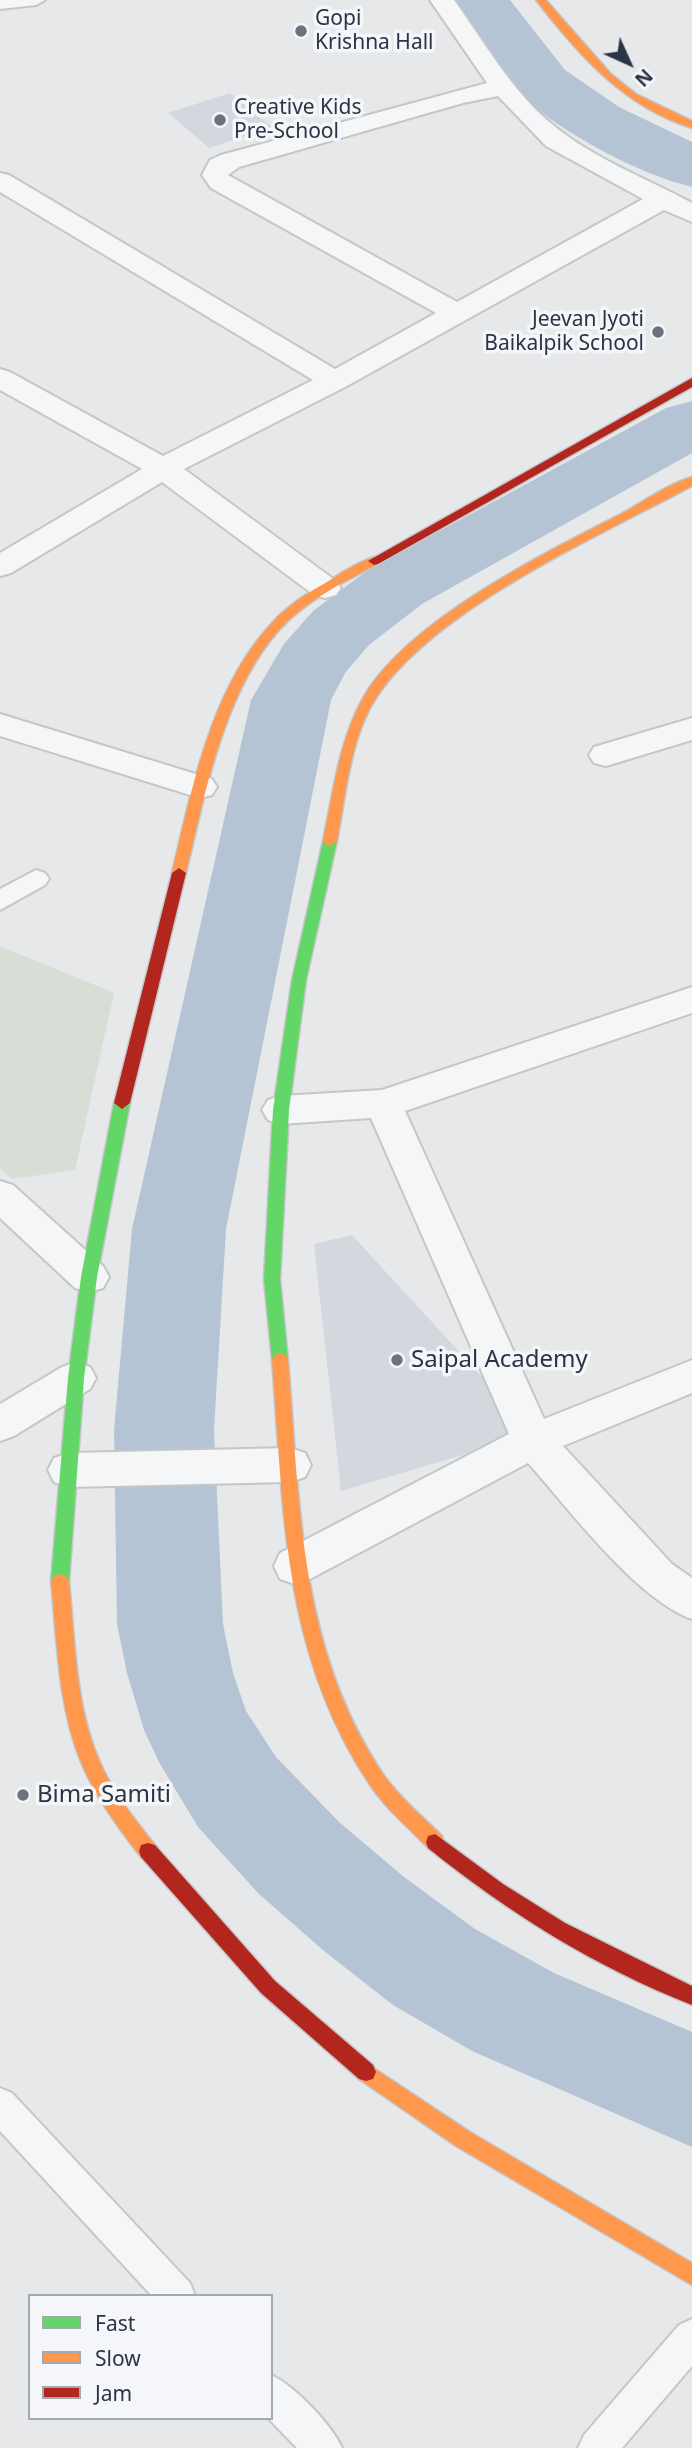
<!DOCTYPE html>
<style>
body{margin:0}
#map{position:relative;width:692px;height:2448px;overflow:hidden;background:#e6e8ea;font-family:"Noto Sans",sans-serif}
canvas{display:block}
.legend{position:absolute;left:28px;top:2294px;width:245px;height:126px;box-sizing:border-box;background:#f4f6f9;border:2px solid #a4a8b1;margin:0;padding:9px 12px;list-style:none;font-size:21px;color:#2b3445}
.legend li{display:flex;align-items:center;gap:14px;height:35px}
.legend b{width:35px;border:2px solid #a4a8b1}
.north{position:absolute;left:594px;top:28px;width:70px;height:70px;-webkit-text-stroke:5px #f4f6f9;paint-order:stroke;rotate:135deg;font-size:19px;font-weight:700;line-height:28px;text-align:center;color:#2b3445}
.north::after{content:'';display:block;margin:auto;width:24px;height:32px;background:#2b3445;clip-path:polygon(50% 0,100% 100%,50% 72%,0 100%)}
</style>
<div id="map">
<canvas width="692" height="2448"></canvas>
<ul class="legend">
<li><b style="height:9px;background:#63d668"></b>Fast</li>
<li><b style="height:9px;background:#ff974d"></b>Slow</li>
<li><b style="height:9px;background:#b3261e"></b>Jam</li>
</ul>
<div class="north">N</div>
</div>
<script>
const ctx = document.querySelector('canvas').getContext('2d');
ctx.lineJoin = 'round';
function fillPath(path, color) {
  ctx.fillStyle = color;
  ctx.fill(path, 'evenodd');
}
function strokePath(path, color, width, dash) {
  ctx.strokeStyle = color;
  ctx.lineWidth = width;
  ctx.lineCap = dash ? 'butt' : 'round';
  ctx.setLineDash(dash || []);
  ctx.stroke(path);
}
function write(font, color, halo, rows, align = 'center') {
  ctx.font = font + ' "Noto Sans",sans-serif';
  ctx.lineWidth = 7;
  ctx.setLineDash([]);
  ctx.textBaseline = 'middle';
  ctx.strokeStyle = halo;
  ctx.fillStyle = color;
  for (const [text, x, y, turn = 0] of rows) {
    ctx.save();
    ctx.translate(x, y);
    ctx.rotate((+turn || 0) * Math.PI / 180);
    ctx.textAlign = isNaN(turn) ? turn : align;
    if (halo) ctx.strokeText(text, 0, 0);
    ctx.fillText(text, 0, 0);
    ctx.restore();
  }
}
fillPath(new Path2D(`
 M230,93L272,127L209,148L168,113Z
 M352,1235L485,1380L509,1435L496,1445L341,1491L314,1244Z`), '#d4d7dd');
fillPath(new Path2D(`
 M0,946L114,993L75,1170L12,1179L0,1168Z`), '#d6ded6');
fillPath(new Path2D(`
 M449,0H510L565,70L619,107L692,142V187C636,173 567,135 523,98C501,80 466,25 449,0Z
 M692,401V453L422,604L369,645L345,673L331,700L226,1229L214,1430L223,1624L233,1673L246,1711L276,1757L339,1822L404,1877L475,1929L554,1973L692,2032V2147L472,2051L393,2005L324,1951L259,1894L198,1827L160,1764L144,1730L127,1673L117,1624L114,1430L132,1229L251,700L284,644L313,611L368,570L666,408Z`), '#b4c4d5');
const lane = new Path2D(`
 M0,0H45L36,5L0,9Z
 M36,870L45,873L49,879L45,885L0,910V889Z
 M0,2088L12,2093L190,2283L195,2296H152L0,2131Z
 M692,2319V2366L622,2448H578L584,2435L679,2325Z
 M271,2375C294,2385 332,2425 342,2448H297L268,2418H271Z`);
const street = new Path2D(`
 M430,0H454C485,43 512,92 553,125C594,159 646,178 692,203V222L664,210L345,387L184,469L336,581L341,588L336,595L325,598L314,595L162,482L11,573L0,576V553L142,469L0,390V369L10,372L163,456L313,380L0,192V173L9,175L335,369L436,313L211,188L202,175L210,160L221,155L487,83ZM498,96L546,146L643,199L457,302L228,175L239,167L463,103Z
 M0,714L212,779L217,787L212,795L200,798L0,736Z
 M692,718V740L606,766L594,763L589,755L594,747Z
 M692,987V1013L405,1111L544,1419L692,1360V1393L563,1446L672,1564L692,1578V1619C636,1599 569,1509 528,1463L310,1579L295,1584L280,1579L274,1566L280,1553L509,1434L371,1118L281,1124L268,1120L262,1110L268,1100L281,1096L382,1090Z
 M0,1181L13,1185L103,1266L109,1277L103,1288L89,1292L75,1288L0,1218Z
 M76,1362L90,1367L96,1378L90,1389L14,1436L0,1441V1404L62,1367Z
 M290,1448L305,1453L311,1465L305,1477L290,1482L69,1487L54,1482L48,1470L54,1458L69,1453Z`);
const fast = new Path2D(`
 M330,836L337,841L306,980L289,1110L280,1279L288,1360L286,1365H274L272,1360L264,1279L273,1110L292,980L323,841Z
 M122,1097L130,1103L97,1277L84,1378L69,1581L66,1586L60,1588L54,1586L51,1581L68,1378L81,1277L114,1103Z`);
const slow = new Path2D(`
 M536,0H546L611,74L636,94L692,121V128C624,107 578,54 536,0Z
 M692,477V486C599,536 434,609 376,698C350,738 346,795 337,841L330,846L325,844L323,841C333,793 339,741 363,698C406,622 544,553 621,514C643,502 668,484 692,477Z
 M374,557L380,561L378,564C344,582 307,600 280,629C224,691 205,794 186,873L179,878L174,876L172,873C192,789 211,688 272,623C287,606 307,593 327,582C341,573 358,562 374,557Z
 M280,1353L286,1355L288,1360C300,1505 299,1649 383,1774C399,1797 422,1816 442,1836L444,1842L442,1848L435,1850L428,1848C409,1828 386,1809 370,1785C282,1653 284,1512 272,1360L274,1355Z
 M60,1574L66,1576L69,1581C75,1640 75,1705 99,1760C112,1791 134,1819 155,1845L157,1851L155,1857L148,1859L141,1857C118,1828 95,1796 81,1762C58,1706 57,1640 51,1581L54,1576Z
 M366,2063L470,2132L692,2263V2285L456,2146L359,2079L356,2072L359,2065Z`);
const jam = new Path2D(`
 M692,378V387L378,564L374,565L368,561Z
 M179,868L186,873L130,1103L122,1109L114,1103L172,873Z
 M435,1834L503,1884L565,1923L692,1986V2005C597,1968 507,1912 428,1848L426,1842L428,1836Z
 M148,1843L155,1845L275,1981L373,2065L376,2072L373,2079L366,2081L359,2079L261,1993L141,1857L139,1851L141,1845Z`);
strokePath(lane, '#c4c6c8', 4);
strokePath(street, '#c4c6c8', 4);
strokePath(fast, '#c4c6c8', 3);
strokePath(slow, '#c4c6c8', 3);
strokePath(jam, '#c4c6c8', 3);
fillPath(lane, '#f5f6f7');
fillPath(street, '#f5f6f7');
fillPath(fast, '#63d668');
fillPath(slow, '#ff974d');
fillPath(jam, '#b3261e');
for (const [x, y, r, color] of [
 [301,31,7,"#6c737f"],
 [220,120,7,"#6c737f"],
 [658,332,7,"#6c737f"],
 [397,1360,7,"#6c737f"],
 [23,1795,7,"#6c737f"]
]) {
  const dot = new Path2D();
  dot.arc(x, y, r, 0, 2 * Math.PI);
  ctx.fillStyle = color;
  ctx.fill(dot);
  strokePath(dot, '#f4f6f9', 2.5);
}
write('21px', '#2b3445', '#f4f6f9', [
 ["Gopi",315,19],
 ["Krishna Hall",315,43],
 ["Creative Kids",234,108],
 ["Pre-School",234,132],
 ["Jeevan Jyoti",644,320,"right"],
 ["Baikalpik School",644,344,"right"]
], 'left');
write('24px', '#2b3445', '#f4f6f9', [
 ["Saipal Academy",411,1360],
 ["Bima Samiti",37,1795]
], 'left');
</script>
